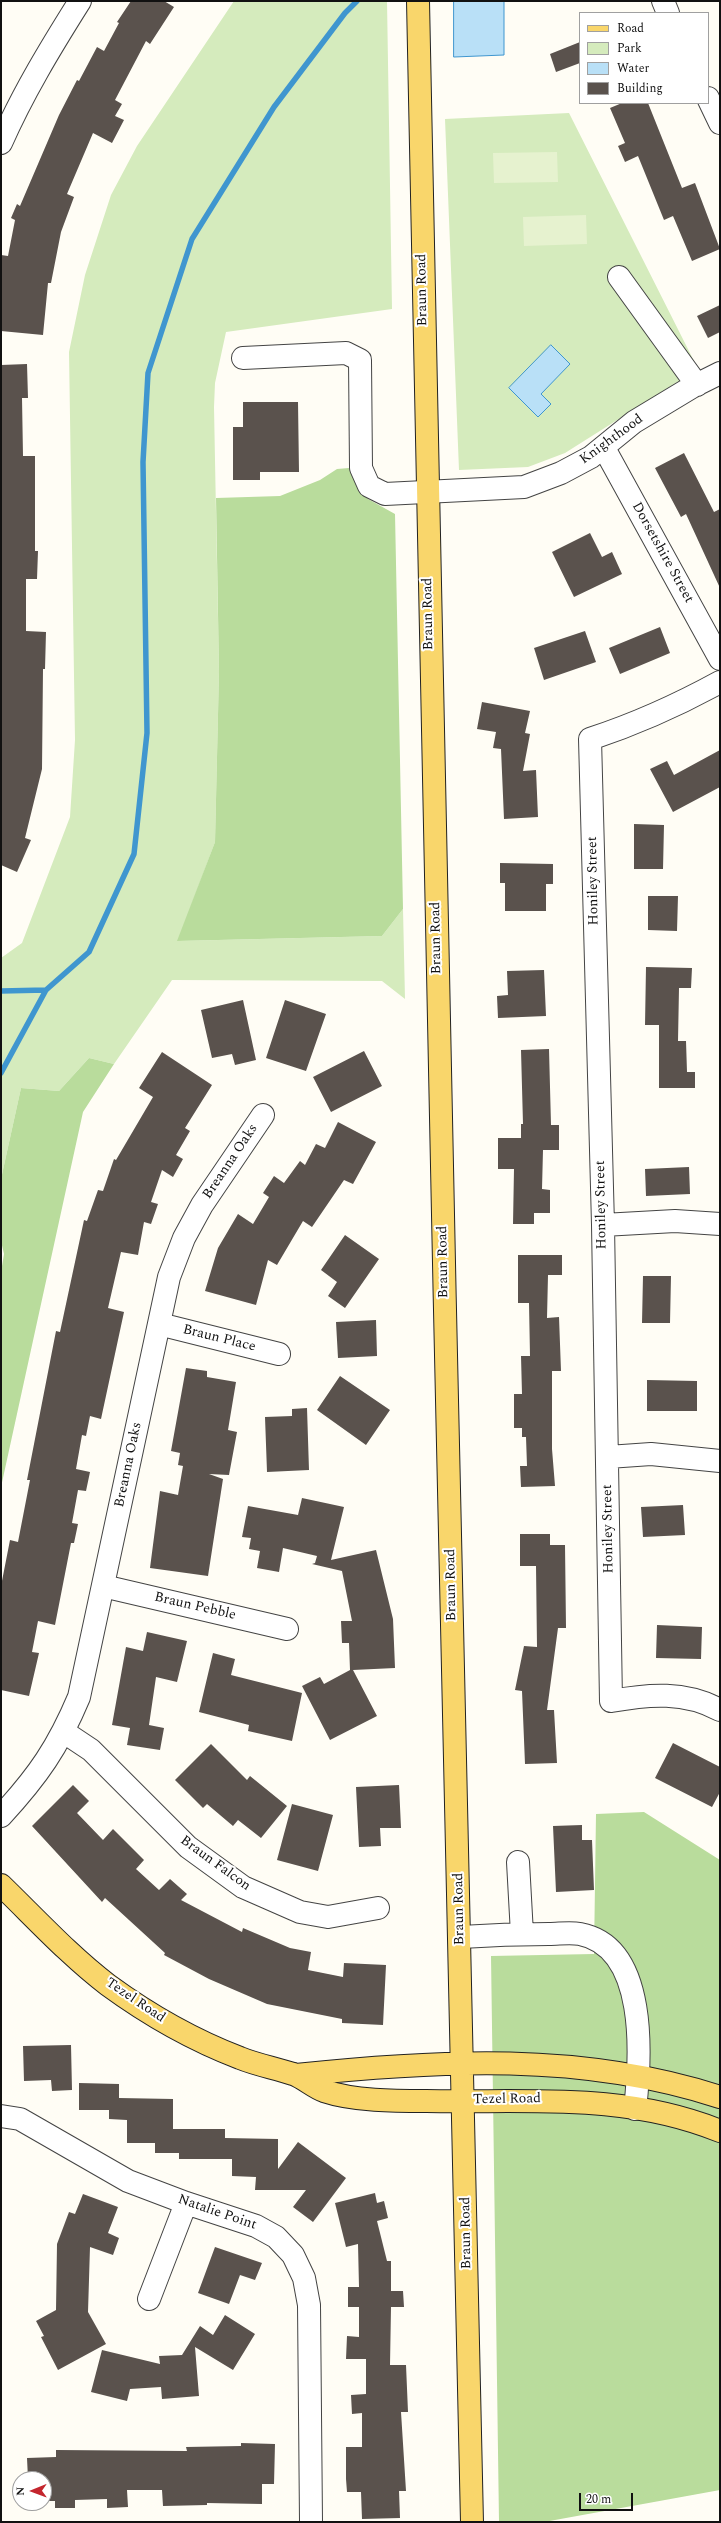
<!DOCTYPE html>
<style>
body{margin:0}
#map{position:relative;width:721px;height:2523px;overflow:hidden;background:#fffdf5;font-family:Spectral,serif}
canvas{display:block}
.frame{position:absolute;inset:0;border:2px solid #111;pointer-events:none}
.legend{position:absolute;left:579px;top:12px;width:130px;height:92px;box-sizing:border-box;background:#fff;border:1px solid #a0a0a0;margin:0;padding:5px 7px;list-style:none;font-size:12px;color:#111}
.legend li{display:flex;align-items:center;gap:8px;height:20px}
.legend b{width:20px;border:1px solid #a0a0a0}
.north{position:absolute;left:12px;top:2471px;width:40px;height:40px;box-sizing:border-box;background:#fff;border:1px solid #a0a0a0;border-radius:50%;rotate:269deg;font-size:11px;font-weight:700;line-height:16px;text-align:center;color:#111}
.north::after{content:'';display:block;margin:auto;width:14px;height:18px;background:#c4262e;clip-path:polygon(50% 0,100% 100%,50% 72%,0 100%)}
.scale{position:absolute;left:579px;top:2493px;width:54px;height:18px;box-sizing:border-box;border:2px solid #111;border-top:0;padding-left:5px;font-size:12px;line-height:14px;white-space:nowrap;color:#111;-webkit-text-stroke:3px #fff;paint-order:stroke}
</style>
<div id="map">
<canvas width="721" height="2523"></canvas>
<div class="frame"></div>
<ul class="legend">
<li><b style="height:5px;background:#f9d66b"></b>Road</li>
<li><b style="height:11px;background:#d5ebbd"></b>Park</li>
<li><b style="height:11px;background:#b9e0f7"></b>Water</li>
<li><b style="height:11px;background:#5a524d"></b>Building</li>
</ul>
<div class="north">N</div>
<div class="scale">20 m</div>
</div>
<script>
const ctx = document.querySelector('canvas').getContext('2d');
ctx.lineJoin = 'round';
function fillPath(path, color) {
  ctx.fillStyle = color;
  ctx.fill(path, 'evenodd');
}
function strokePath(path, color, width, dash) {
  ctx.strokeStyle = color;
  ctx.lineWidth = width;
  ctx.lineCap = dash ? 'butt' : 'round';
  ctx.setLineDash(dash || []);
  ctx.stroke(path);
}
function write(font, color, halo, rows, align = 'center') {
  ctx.font = font + ' Spectral,serif';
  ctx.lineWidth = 4;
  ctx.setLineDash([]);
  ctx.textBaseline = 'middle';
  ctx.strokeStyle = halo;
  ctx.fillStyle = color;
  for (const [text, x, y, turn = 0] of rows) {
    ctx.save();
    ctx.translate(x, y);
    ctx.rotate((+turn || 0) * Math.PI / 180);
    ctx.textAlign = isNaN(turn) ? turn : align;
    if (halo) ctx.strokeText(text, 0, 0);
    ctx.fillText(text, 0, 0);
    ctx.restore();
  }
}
fillPath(new Path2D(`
 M234,1H387L392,309L226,332L215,383L214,407L219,672L215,842L178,941L382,936L403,909L405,999L382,981L172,980L114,1064L89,1058L59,1091L21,1088L1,1179V958L22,943L70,817L75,740L69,352L85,275L111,195L137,146Z
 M569,113L698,369L565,453L528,467L459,470L445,119Z`), '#d5ebbd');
fillPath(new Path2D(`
 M349,468L368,499L395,514L403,909L382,936L177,941L215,842L219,672L216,498L280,496L320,480L337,469Z
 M89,1058L114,1064L83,1112L1,1487V1272L4,1254L1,1241V1179L21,1088L59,1091Z
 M644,1812L720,1860V2490L544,2522H499L491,1956L594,1954L596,1814Z`), '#b9dc9c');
fillPath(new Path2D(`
 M557,152L558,182L494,183L493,153Z
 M586,215L587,244L524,246L523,217Z`), '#e6f2cf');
const water = new Path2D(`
 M454,1H504V55L454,57Z
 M551,345L570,364L541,394L551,404L538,417L509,388Z`);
fillPath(water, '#b9e0f7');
strokePath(water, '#3f96cf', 1);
strokePath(new Path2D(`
 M1,991L46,990
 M1,1073L46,990L89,952L134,854L147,733L143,462L148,373L192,239L274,107L345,13L357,1`), '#3f96cf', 5.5);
fillPath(new Path2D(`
 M131,1H164L174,7L150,44L146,41L115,100L122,104L115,116L124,120L112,143L93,133L67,194L74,197L61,232L51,283H48L43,335L1,331V255L8,256L15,220L11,218L17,204L20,206L59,115L77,80L79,81L97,47L104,51L119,23L117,22Z
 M580,42V63L556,72L550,54Z
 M622,103H648L682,188L695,183L720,249L692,261L673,216L664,220L638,156L625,162L618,146L625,143L610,108Z
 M720,305V332L708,338L697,316Z
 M27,364L28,398H22L23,456H35V551H38L37,579H26V631L46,632L45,669H43L42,769L25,838L31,840L17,872L1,865V365Z
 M243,402H298L299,472H260V480H233V427H243Z
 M684,453L714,512L720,509V588L686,514L681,517L655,468Z
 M590,533L602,557L612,552L622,574L574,597L552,552Z
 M660,627L670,653L620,674L609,648Z
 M585,631L596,662L544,680L534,648Z
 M482,702L530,711L525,733L530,734L523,771L536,770L538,817L504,819L501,749L493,748L496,732L477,729Z
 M720,750V787L673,812L650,769L667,761L674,775Z
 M634,824L664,825L663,869H634Z
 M500,863L553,864V884H546V911H505V883H500Z
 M648,896H678L677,931L648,930Z
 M646,967L692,968L691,988H679L678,1041H686L687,1072H695V1088H659V1025H645Z
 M544,970L546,1016L498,1018L497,996L508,995L507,971Z
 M243,1000L256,1060L235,1065L232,1054L212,1058L201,1010Z
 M285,1000L326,1014L306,1071L266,1058Z
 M549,1049L551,1125H559V1150H543L542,1189L550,1190V1213H534V1224H513L514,1169H498V1138H521V1124H523L521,1050Z
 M364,1051L382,1086L331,1112L313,1077Z
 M162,1052L212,1085L185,1128L190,1131L176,1155L183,1159L173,1177L162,1170L151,1202L158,1204L151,1224L144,1222L138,1255L121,1252L108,1308L124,1312L101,1419L90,1416L86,1436L82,1435L76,1469L90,1472L86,1491L78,1490L72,1523L78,1524L74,1543H71L55,1625L38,1621L32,1652L39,1653L29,1696L1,1690V1586L10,1540L18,1542L30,1480H27L56,1331L60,1332L84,1220L87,1221L98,1190L103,1191L114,1159L116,1160L153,1097L139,1088Z
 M338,1122L376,1142L353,1184L344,1180L312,1227L303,1221L277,1265L268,1260L256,1305L205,1291L218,1248L238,1214L253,1224L269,1197L263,1193L274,1176L284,1183L300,1161L305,1165L316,1144L325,1148Z
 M689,1167L690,1194L646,1196L645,1169Z
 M345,1235L379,1259L345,1308L328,1296L337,1282L321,1270Z
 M518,1255H562V1275H548L547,1318L559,1317L561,1371H552V1449L555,1486L521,1487L520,1466H527L526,1437H522V1428H514V1394H522L521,1356H530L529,1303H518Z
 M643,1276H671L670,1323H642Z
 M376,1320L377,1356L338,1358L336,1322Z
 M186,1368L207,1371V1377L236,1382L228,1430L237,1432L229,1475L209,1474L223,1479L208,1576L150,1568L160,1491L178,1495L183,1466L178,1465L180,1453L171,1451Z
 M340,1376L390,1410L366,1445L317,1410Z
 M647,1380L697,1381V1411H647Z
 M307,1408L309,1470L267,1472L265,1417L292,1416V1409Z
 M302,1498L344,1507L331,1560L376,1550L393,1619L395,1668L353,1670L377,1716L330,1740L302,1686L320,1677L324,1684L350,1670L349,1643H342L341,1621H352L342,1571L312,1564L315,1563L317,1556L283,1548L279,1572L257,1568L260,1551L249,1549L251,1538L242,1537L248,1506L298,1515Z
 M683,1505L685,1535L643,1537L641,1507Z
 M520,1534H550V1545H565L566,1628H558L547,1710H554L557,1763L525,1764L522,1691L515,1690L524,1646L537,1647L536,1566H520Z
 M657,1625L702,1627L701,1659L656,1658Z
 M147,1632L187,1641L177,1682L156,1677L149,1725L164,1728L160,1750L127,1745L130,1728L112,1725L126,1647L143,1651Z
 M213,1653L235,1659L231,1675L302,1693L292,1741L248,1731L249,1725L199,1712Z
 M673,1743L720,1767V1792L712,1807L655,1778Z
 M211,1744L247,1780L250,1776L287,1806L261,1838L238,1820L233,1826L207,1804L203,1808L175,1780Z
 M73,1785L89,1801L77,1813L103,1840L113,1829L144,1860L136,1869L159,1890L170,1879L187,1894L181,1900L242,1932L243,1928L290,1948L311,1952L308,1970L343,1977L344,1963L386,1965L383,2025L342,2023V2019L267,2004L209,1979L164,1955L165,1953L105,1898L102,1902L32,1826Z
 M399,1785L401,1828H380L381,1846L359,1847L356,1787Z
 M292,1804L333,1815L318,1871L277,1860Z
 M582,1825V1840H592L594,1890L556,1892L553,1826Z
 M71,2045L72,2090L52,2091L51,2080L24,2081L23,2046Z
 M79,2083L119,2084V2098L173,2099V2129H225V2138L278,2139V2169L298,2142L346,2178L313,2222L293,2207L306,2190H255L256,2177L232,2176V2159H179V2153H155V2143H127V2120L109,2119V2110H79Z
 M375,2193L377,2203L384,2201L388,2218L377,2221L387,2261H391V2291H403L404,2307H391L390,2365H406L408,2412H401L406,2491H399L400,2518L362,2519L361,2492H347L346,2479V2447H362V2413L352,2414L351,2395L366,2394V2359H346L347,2336L359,2337V2307H348V2287H359L358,2244L346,2247L335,2203Z
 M83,2194L118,2207L108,2233L119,2238L113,2255L90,2247L88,2312L106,2344L58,2370L41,2337L44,2336L36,2321L56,2310L57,2244L69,2212L75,2214Z
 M215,2247L262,2263L255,2280L240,2275L229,2304L198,2293Z
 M225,2315L255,2334L233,2370L195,2347L199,2396L162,2399L161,2387L130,2389L127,2401L91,2392L102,2350L160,2364L159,2356L182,2355L200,2326L213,2335Z
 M241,2443L275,2444L274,2484H262V2504L207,2503V2505L163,2506L162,2490H127L128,2507L107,2508V2499L75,2500V2508H55V2501H44V2479H28L27,2458L56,2457V2450L187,2451L186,2447L241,2446Z`), '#5a524d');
const minor = new Path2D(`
 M663,1L668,13
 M708,98L720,123
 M1,143C23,93 51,47 80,1
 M619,277L697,385
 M243,358L346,353L360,360L361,468L369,486L385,494L524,487L561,473L591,457L634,422L692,387L720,373
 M604,448L720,659
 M720,682C678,705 636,724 590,739L603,1225L611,1701C649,1694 685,1691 720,1710
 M603,1225L675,1221L720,1224
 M159,1324L279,1354
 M608,1457L651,1454L720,1461
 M103,1586L287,1629
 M64,1732L91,1750L188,1847L243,1887L300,1912L328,1917L378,1908
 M1,1816C38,1776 58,1747 79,1697L169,1277L184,1238L202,1205L263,1115
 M518,1862L522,1934
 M461,1937C490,1935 519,1934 549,1934C559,1934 570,1932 580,1934C648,1947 641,2057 635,2109
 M1,2116L20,2119L128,2181L186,2203L256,2226L276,2237L293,2255L304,2278L309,2305L311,2522
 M149,2299L186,2203`);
const major = new Path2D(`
 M418,1C431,841 456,1682 472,2522
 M1,1885C36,1919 70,1956 108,1985C149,2015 193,2040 240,2058C257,2065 275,2068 293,2074C304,2078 313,2087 324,2091C354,2101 395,2101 426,2101C527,2103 624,2092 720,2131
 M296,2075C439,2060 582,2052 720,2097`);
strokePath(minor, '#444', 24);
strokePath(major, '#222', 24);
strokePath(minor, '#fff', 22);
strokePath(major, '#f9d66b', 22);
write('14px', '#111', '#fff', [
 ["Braun Road",423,290,-91],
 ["Knighthood",612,440,-36],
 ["Dorsetshire Street",662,553,61],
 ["Braun Road",429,614,-91],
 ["Honiley Street",594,881,-91],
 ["Braun Road",437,938,-91],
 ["Breanna Oaks",231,1162,-56],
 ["Honiley Street",602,1205,-91],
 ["Braun Road",444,1262,-91],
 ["Braun Place",219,1339,14],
 ["Breanna Oaks",129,1465,-78],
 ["Honiley Street",609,1529,-91],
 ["Braun Road",452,1585,-91],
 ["Braun Pebble",195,1607,13],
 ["Braun Falcon",215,1864,36],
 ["Braun Road",460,1909,-91],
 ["Tezel Road",135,2001,34],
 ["Tezel Road",507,2100,-1],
 ["Natalie Point",217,2213,19],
 ["Braun Road",467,2233,-91]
]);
</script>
